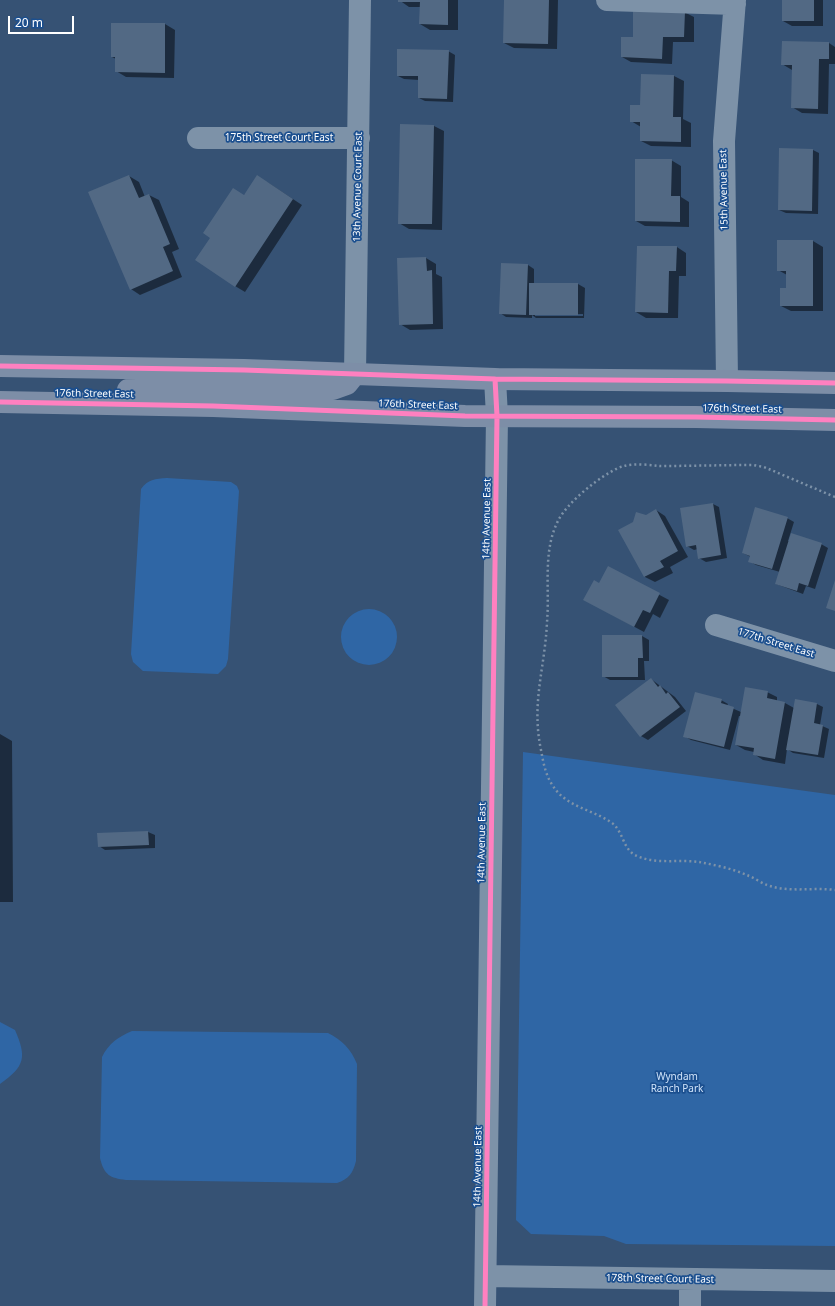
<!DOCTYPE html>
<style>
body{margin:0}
#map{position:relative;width:835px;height:1306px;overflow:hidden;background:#365274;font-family:"Noto Sans",sans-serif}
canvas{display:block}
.scale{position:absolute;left:8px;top:16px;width:66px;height:18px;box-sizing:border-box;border:2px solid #fff;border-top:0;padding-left:5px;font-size:12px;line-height:14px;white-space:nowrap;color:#fff;-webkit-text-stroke:3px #1b4f8f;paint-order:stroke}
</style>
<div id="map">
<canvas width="835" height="1306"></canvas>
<div class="scale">20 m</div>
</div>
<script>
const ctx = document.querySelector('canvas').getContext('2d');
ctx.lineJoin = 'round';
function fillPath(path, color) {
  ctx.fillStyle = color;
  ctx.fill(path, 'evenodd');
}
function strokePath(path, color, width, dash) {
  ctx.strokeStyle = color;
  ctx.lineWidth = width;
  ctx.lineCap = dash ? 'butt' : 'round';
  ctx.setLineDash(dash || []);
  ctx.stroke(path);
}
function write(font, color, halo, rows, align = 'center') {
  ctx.font = font + ' "Noto Sans",sans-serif';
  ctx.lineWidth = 3.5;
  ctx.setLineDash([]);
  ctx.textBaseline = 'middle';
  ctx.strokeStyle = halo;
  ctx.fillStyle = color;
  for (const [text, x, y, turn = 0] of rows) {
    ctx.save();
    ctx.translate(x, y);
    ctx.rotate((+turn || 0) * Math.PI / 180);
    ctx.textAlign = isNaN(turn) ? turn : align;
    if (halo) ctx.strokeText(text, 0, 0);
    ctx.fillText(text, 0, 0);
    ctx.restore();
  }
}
fillPath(new Path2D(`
 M167,478L231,482L237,486L239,491L228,659L226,666L218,674L143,671L133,662L131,654L141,489C148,479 155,479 167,478Z
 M341 637a28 28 0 1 1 56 0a28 28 0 1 1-56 0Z
 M523,752L835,795V1246L626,1244L604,1236L531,1234L516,1220Z
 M0,1022L15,1030C27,1058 25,1066 0,1084Z
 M132,1031L328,1033C342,1040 351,1049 357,1064L356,1161C353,1173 349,1179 337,1183L126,1180C110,1178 104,1175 100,1158L102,1057C109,1043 118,1037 132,1031Z`), '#2f66a5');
fillPath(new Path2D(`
 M399,0H458V30H430L420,24L421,7H409Z
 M505,0H558L557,49L514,48L504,43Z
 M783,0H823V26H792L783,21Z
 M684,12L694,17V42H673L672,64L631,62L622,57L634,38Z
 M165,24L175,30L174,78L126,77L116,71V59L112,57Z
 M829,43L835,47V64H829L828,114L802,113L792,107V70L782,64Z
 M448,51L455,55L453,102L425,101L419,98V80L404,79L398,76Z
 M642,75L674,76L684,81L683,119L691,123V147L651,146L641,141V127L631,121L641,106Z
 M434,126L444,131L442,230L409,229L399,223Z
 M813,150L819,153L818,214L786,213L779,210Z
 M671,160L681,166V197L689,202V227L645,226L636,221Z
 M129,176L139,182L145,197L149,195L159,200L179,249L172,252L182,277L140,295L131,289Z
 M267,182L302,205L245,292L235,286L211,237L244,195Z
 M778,241H813L823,247V311H791L781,306L787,289V275L778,270Z
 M677,247L686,253V276H679L678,318H646L636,312Z
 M426,258L436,264V274L442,277L443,329L410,330L400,324Z
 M528,265L534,269V284H578L585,288L584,318H536L532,315V318L506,317L500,313ZM535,314H583V316H535Z
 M713,504L719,507L727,558L706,562L699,558L698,549L694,550L687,546Z
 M656,510L665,516L688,557L670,567L673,573L655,582L645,577L620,530Z
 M787,518L794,522L788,541L821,544L828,548L815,589L806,586L803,594L776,584L780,572L756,565L749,561L751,557L743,553Z
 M609,568L669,600L660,618L653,614L644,632L594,605L600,584Z
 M603,636H642L649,640V661H644L645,680H610L603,676Z
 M651,679L675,697L686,711L648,740L641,736L617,705Z
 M767,692L777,697V701L785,703L794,708L796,700L817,704L823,707L820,725L829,729L824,758L793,753L787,749L785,764L763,760L754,754V752L745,750L736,745L741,716H739L730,750L691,740L684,736L721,700L728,704L727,706L741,712Z
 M0,734L12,741L13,902H0Z
 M148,832L155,835V848L105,850L99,846L98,834Z`), '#0007');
fillPath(new Path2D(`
 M398,0H448V25L419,24L420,2H398Z
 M504,0H549L548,44L503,43Z
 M782,0H814V21H782Z
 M633,9L685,11L684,37H663L662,59L621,57V37H633Z
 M111,23H165V73L115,72V57H111Z
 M782,41L829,42V59H819L818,109L791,108L792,65H781Z
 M397,49L449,50L447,99L418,98V76H397Z
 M641,74L674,75L673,117H681V142L640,141V122H630V105H640Z
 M400,124L434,125L432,224H398Z
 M779,148L813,149L812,211L778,210Z
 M635,159H672L671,196H680V222L635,221Z
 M129,175L139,198L149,194L170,244L163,247L173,271L130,290L88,192Z
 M257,175L293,199L235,287L195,260L210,238L203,233L233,188L244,195Z
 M777,240H813V306H780V288H786V271H777Z
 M637,246H677L676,271H669L668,313L635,312Z
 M426,257L427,271L432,270L433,324L399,325L397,258Z
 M501,263L528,264L526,315L499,314Z
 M529,283H578V315H529Z
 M713,503L721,555L698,559L696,545L686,547L680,508Z
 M755,507L788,517L772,569L748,562L750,556L742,553Z
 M656,509L678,551L660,561L664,567L644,577L618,530L633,522L636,512L646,515Z
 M791,533L822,543L808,586L799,583L797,591L775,584Z
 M608,566L660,593L650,613L643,610L634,627L583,600L594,580L599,583Z
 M835,580V611L826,608Z
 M602,635H642L643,658H638V677H602Z
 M651,678L658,687L660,685L666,694L668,692L680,707L640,737L615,705Z
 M745,687L768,691L767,698L785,702L775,759L753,755L754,748L735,745Z
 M695,692L722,699L721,703L734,707L724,747L683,737Z
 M795,699L817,703L814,723L823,725L818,755L786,750Z
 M148,831L149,845L98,847L97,833Z`), '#526984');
strokePath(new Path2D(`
 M835,497L764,467L753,465C722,465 691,466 660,466C649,465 635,463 624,466C619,467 614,470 609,473C593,482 568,503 559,519C542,550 550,588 547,622C545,668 531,703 541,750C543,761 545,772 550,781C564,808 591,808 612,823C623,831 623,849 635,855C654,865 678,859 699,862C715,865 734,869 749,876C755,878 761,883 767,885C789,893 812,887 835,890`), '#7d92a8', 2.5, [2, 3]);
strokePath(new Path2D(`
 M607,0L735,4
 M198,138H359
 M355,374L360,0
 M727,381L724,141L735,0
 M716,625L835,661
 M486,1276L835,1281
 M485,1306L497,416L495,379
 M690,1306V1279`), '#7d92a8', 22);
strokePath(new Path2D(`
 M0,366L244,370L495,379L727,381L835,383
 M128,390L333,389L347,384L355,374
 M0,402L213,406L465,416L696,417L835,420`), '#7d8ea7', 22);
strokePath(new Path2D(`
 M0,366L244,370L495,379L727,381L835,383
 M0,402L213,406L465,416L696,417L835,420
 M485,1306L497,416L495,379`), '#ff80c0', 5);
write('10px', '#fff', '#1b4f8f', [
 ["175th Street Court East",279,138],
 ["13th Avenue Court East",358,187,-89],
 ["15th Avenue East",724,190,-91],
 ["176th Street East",94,394,1],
 ["176th Street East",418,405,2],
 ["176th Street East",742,409,1],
 ["14th Avenue East",487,519,-89],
 ["177th Street East",776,643,17],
 ["14th Avenue East",482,843,-89],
 ["14th Avenue East",478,1167,-89],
 ["178th Street Court East",660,1279,1]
]);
write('10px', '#cfe3fa', '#1b4f8f', [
 ["Wyndam",677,1077],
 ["Ranch Park",677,1089]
]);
</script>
